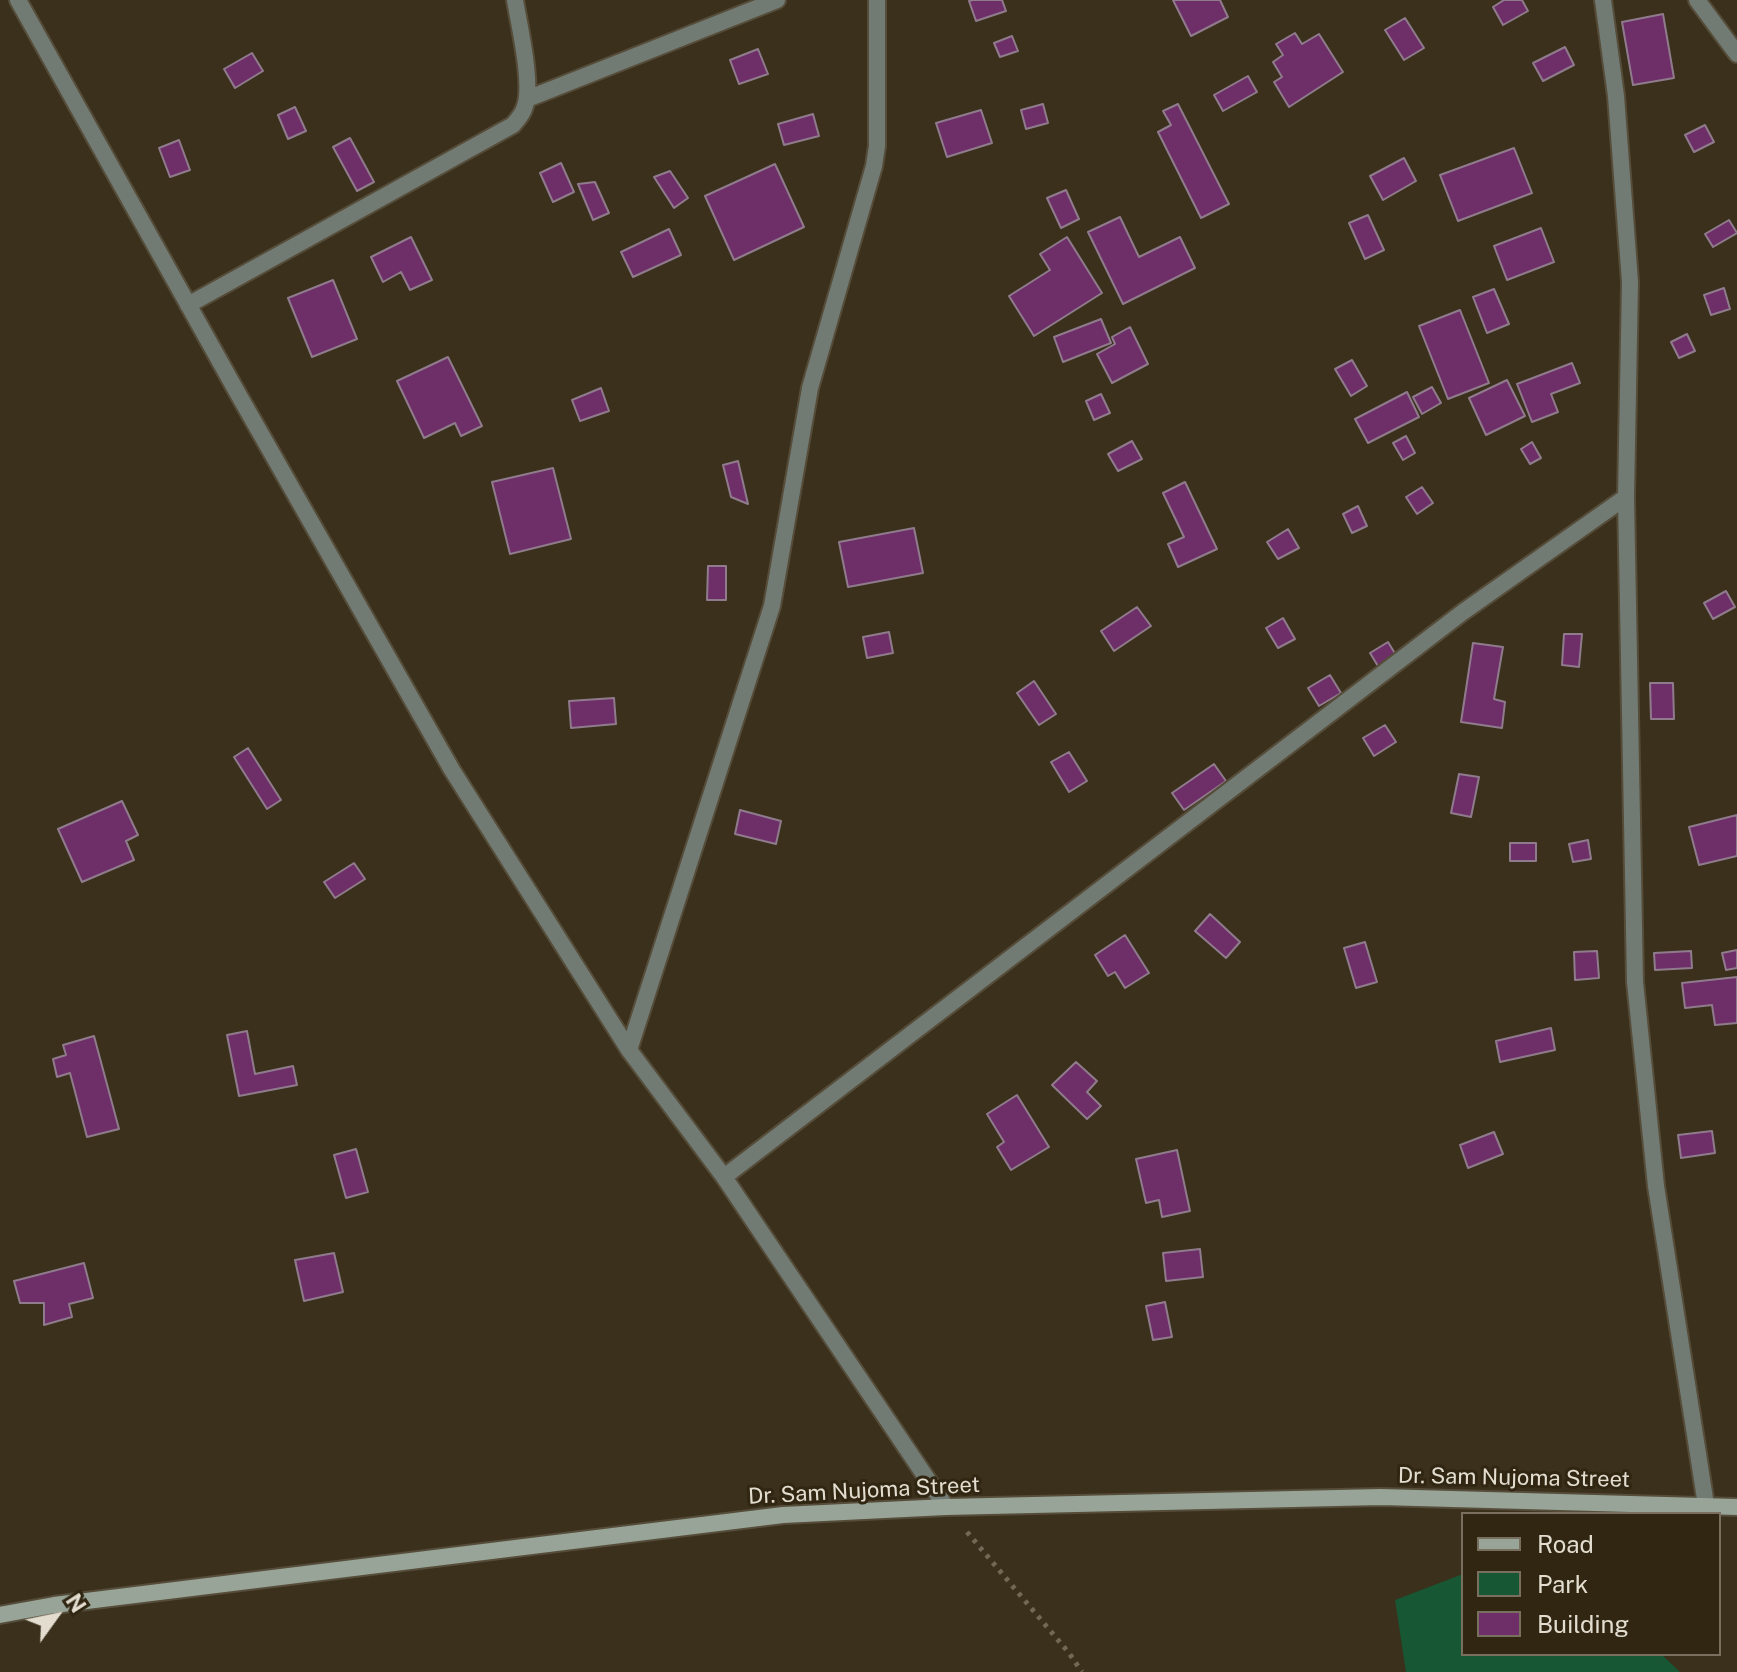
<!DOCTYPE html>
<style>
body{margin:0}
#map{position:relative;width:1737px;height:1672px;overflow:hidden;background:#3a301c;font-family:"Public Sans",sans-serif}
canvas{display:block}
.legend{position:absolute;left:1461px;top:1512px;width:260px;height:144px;box-sizing:border-box;background:#302612;border:2px solid #786f5e;margin:0;padding:10px 14px;list-style:none;font-size:24px;color:#e3ddd0}
.legend li{display:flex;align-items:center;gap:16px;height:40px}
.legend b{width:40px;border:2px solid #786f5e}
.north{position:absolute;left:16px;top:1576px;width:80px;height:80px;-webkit-text-stroke:6px #302612;paint-order:stroke;rotate:57deg;font-size:22px;font-weight:700;line-height:32px;text-align:center;color:#e3ddd0}
.north::after{content:'';display:block;margin:auto;width:28px;height:36px;background:#e3ddd0;clip-path:polygon(50% 0,100% 100%,50% 72%,0 100%)}
</style>
<div id="map">
<canvas width="1737" height="1672"></canvas>
<ul class="legend">
<li><b style="height:10px;background:#97a497"></b>Road</li>
<li><b style="height:22px;background:#185734"></b>Park</li>
<li><b style="height:22px;background:#6e2f68"></b>Building</li>
</ul>
<div class="north">N</div>
</div>
<script>
const ctx = document.querySelector('canvas').getContext('2d');
ctx.lineJoin = 'round';
function fillPath(path, color) {
  ctx.fillStyle = color;
  ctx.fill(path, 'evenodd');
}
function strokePath(path, color, width, dash) {
  ctx.strokeStyle = color;
  ctx.lineWidth = width;
  ctx.lineCap = dash ? 'butt' : 'round';
  ctx.setLineDash(dash || []);
  ctx.stroke(path);
}
function write(font, color, halo, rows, align = 'center') {
  ctx.font = font + ' "Public Sans",sans-serif';
  ctx.lineWidth = 6;
  ctx.setLineDash([]);
  ctx.textBaseline = 'middle';
  ctx.strokeStyle = halo;
  ctx.fillStyle = color;
  for (const [text, x, y, turn = 0] of rows) {
    ctx.save();
    ctx.translate(x, y);
    ctx.rotate((+turn || 0) * Math.PI / 180);
    ctx.textAlign = isNaN(turn) ? turn : align;
    if (halo) ctx.strokeText(text, 0, 0);
    ctx.fillText(text, 0, 0);
    ctx.restore();
  }
}
fillPath(new Path2D(`
 M1463,1574V1654H1661L1680,1672H1406L1395,1600Z`), '#185734');
const building = new Path2D(`
 M973,0H1002L1006,11L976,21L969,1Z
 M1173,0H1220L1228,17L1191,36Z
 M1504,0H1522L1528,11L1503,25L1493,7Z
 M1663,14L1674,78L1633,85L1622,22Z
 M1405,18L1424,48L1404,60L1385,30Z
 M1295,33L1302,44L1319,34L1343,72L1289,107L1274,82L1282,77L1273,62L1283,55L1276,44Z
 M1012,36L1018,51L1000,57L994,43Z
 M1565,47L1574,65L1543,81L1533,63Z
 M758,49L768,74L739,84L730,60Z
 M252,53L263,71L235,88L224,69Z
 M1248,76L1257,92L1223,111L1214,95Z
 M1043,104L1048,123L1026,129L1021,110Z
 M1178,104L1229,204L1201,218L1158,132L1171,125L1163,111Z
 M295,107L306,131L288,139L278,115Z
 M981,110L992,143L947,157L936,123Z
 M813,114L819,136L784,145L778,124Z
 M1705,125L1714,142L1694,152L1685,135Z
 M350,138L374,182L357,191L333,147Z
 M179,140L190,170L170,177L159,148Z
 M1514,148L1532,193L1458,221L1440,175Z
 M1404,158L1416,181L1383,200L1370,176Z
 M561,163L574,192L553,202L540,173Z
 M775,164L804,227L734,260L705,196Z
 M670,171L688,198L674,208L654,177Z
 M595,182L609,213L593,220L578,184Z
 M1066,190L1079,219L1061,228L1047,198Z
 M1368,215L1384,250L1365,259L1349,223Z
 M1120,217L1139,257L1180,237L1195,268L1123,304L1088,232Z
 M1729,220L1737,233L1713,247L1705,234Z
 M1541,228L1554,262L1507,280L1494,246Z
 M669,229L681,255L633,277L621,252Z
 M411,237L432,280L410,290L401,272L383,282L371,257Z
 M1067,237L1102,293L1034,336L1009,296L1050,270L1040,254Z
 M333,280L357,339L312,357L288,298Z
 M1724,288L1730,309L1711,315L1704,295Z
 M1494,289L1509,324L1487,333L1473,297Z
 M1460,310L1489,383L1448,399L1419,326Z
 M1101,319L1111,343L1063,362L1054,337Z
 M1130,327L1148,364L1112,383L1097,354L1115,344L1112,337Z
 M1687,334L1695,351L1679,358L1671,342Z
 M448,357L482,426L461,436L455,423L424,438L397,381Z
 M1352,360L1367,386L1351,396L1335,369Z
 M1572,363L1580,383L1551,394L1558,412L1532,422L1517,384Z
 M1507,380L1525,416L1486,435L1469,398Z
 M1432,387L1441,403L1422,414L1413,397Z
 M601,388L609,411L580,421L572,400Z
 M1407,392L1419,417L1368,443L1355,419Z
 M1101,394L1110,413L1094,420L1086,401Z
 M1406,436L1415,453L1403,460L1393,443Z
 M1132,441L1142,459L1118,471L1108,454Z
 M1532,442L1541,458L1530,464L1521,449Z
 M738,461L748,504L731,497L723,465Z
 M553,468L571,539L510,554L492,482Z
 M1185,482L1217,549L1178,567L1168,544L1184,537L1163,493Z
 M1422,487L1433,503L1417,514L1406,497Z
 M1358,506L1367,526L1352,533L1343,514Z
 M914,528L923,573L848,587L839,542Z
 M1288,529L1299,548L1278,559L1267,542Z
 M708,566H726V600H707Z
 M1726,591L1735,607L1713,619L1704,603Z
 M1137,607L1151,626L1114,651L1101,631Z
 M1283,618L1295,639L1278,648L1266,628Z
 M889,632L893,653L867,658L863,637Z
 M1564,634H1582L1579,667L1562,665Z
 M1388,642L1399,660L1381,671L1370,653Z
 M1473,643L1503,647L1494,699L1505,702L1502,728L1461,722Z
 M1330,675L1341,693L1319,706L1308,688Z
 M1034,681L1056,714L1039,725L1017,693Z
 M1650,683H1673L1674,719H1651Z
 M614,698L616,724L571,728L569,701Z
 M1385,725L1396,742L1374,756L1363,738Z
 M248,748L281,800L267,809L234,757Z
 M1069,752L1087,781L1069,792L1051,762Z
 M1214,764L1226,781L1184,810L1172,793Z
 M1459,774L1479,777L1471,817L1451,813Z
 M122,801L138,835L126,841L134,860L82,882L58,829Z
 M740,810L781,821L776,844L735,834Z
 M1737,815V856L1699,865L1689,827Z
 M1588,840L1591,859L1573,862L1569,844Z
 M1510,843H1536V861H1510Z
 M354,863L365,879L335,898L324,882Z
 M1210,914L1240,942L1226,958L1195,931Z
 M1125,935L1149,973L1125,988L1115,972L1108,976L1095,955Z
 M1365,942L1377,982L1356,988L1344,948Z
 M1737,950V968L1726,970L1722,953Z
 M1597,951L1599,978L1575,980L1574,952Z
 M1691,951L1692,968L1655,970L1654,953Z
 M1737,977V1023L1715,1025L1712,1005L1685,1008L1682,983Z
 M1551,1028L1555,1050L1500,1062L1496,1041Z
 M247,1031L255,1074L293,1066L297,1085L239,1096L227,1035Z
 M94,1036L119,1129L87,1137L70,1073L57,1077L53,1059L66,1055L63,1045Z
 M1076,1062L1097,1081L1087,1092L1101,1106L1087,1119L1052,1085Z
 M1017,1095L1049,1147L1011,1170L997,1147L1004,1142L987,1114Z
 M1712,1131L1715,1153L1681,1158L1678,1135Z
 M1494,1132L1503,1154L1468,1168L1460,1145Z
 M356,1149L368,1192L346,1198L334,1155Z
 M1177,1150L1190,1211L1162,1217L1159,1200L1146,1203L1136,1159Z
 M1200,1249L1203,1277L1166,1281L1163,1253Z
 M334,1253L343,1292L304,1301L295,1260Z
 M84,1263L93,1298L69,1304L72,1317L44,1325V1303H20L14,1281Z
 M1165,1302L1172,1337L1153,1340L1146,1306Z`);
fillPath(building, '#6e2f68');
strokePath(building, '#8f7b8c', 2);
const street = new Path2D(`
 M18,0L237,392L452,770L629,1050L724,1177L946,1507
 M1603,0L1616,96L1630,282L1626,497L1635,982L1656,1186L1706,1505
 M1697,0L1737,54
 M527,99L777,0
 M188,305L513,125C517,120 522,115 524,109C534,87 519,25 515,0
 M629,1050L772,606L810,388L874,166L877,146V0
 M724,1177L1463,612L1626,497`);
const secondary = new Path2D(`
 M0,1615L54,1605L783,1515L946,1507L1381,1497L1737,1507`);
strokePath(street, '#554c39', 20);
strokePath(secondary, '#554c39', 20);
strokePath(new Path2D(`
 M967,1532L1069,1653L1082,1672`), '#716856', 5, [4, 6]);
strokePath(street, '#727b73', 16);
strokePath(secondary, '#97a497', 16);
write('22px', '#e3ddd0', '#302612', [
 ["Dr. Sam Nujoma Street",1514,1478,1],
 ["Dr. Sam Nujoma Street",864,1491,-3]
]);
</script>
